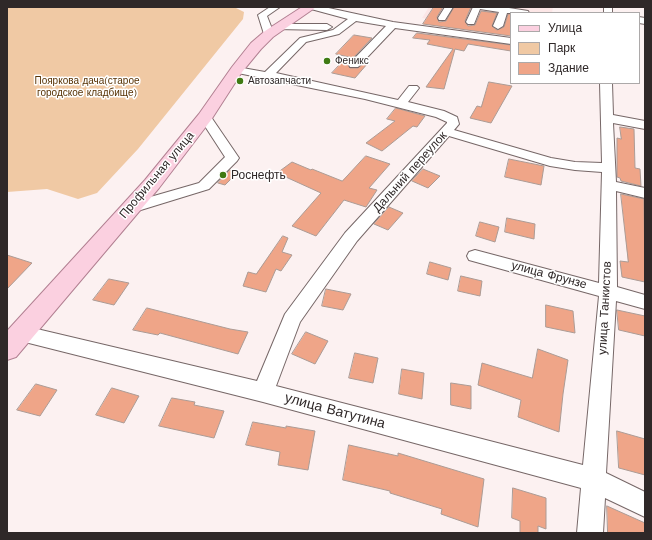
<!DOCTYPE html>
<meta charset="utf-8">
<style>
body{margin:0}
#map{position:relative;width:652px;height:540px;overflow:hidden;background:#fcf1f1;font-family:"Work Sans",sans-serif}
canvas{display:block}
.frame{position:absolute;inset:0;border:8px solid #2f2828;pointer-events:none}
.legend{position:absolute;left:510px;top:12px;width:130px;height:72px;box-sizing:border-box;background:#fff;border:1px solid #aca9a9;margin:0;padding:5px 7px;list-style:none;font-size:12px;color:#2f2828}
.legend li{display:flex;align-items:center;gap:8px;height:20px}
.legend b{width:20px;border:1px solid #aca9a9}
</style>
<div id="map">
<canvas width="652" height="540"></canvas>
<div class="frame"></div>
<ul class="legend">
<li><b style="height:5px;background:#fbd0e0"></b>Улица</li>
<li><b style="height:11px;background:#f0c9a4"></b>Парк</li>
<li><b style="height:11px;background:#efa588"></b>Здание</li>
</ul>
</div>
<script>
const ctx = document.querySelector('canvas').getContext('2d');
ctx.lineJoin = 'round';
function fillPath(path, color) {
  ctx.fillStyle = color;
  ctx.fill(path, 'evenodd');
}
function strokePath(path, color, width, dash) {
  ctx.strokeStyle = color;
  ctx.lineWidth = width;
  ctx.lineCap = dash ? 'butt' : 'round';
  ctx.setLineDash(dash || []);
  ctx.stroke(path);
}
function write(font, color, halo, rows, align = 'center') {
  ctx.font = font + ' "Work Sans",sans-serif';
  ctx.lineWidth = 3;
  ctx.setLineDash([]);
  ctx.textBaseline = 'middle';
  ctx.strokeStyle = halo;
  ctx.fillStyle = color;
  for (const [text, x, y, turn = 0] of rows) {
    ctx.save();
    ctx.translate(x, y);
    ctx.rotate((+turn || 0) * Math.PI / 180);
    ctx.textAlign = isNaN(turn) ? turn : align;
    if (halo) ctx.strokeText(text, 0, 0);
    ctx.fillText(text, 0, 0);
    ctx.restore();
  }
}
fillPath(new Path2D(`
 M429,7H553L552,13H511V31L422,18Z`), '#fce6e6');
fillPath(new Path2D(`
 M7,7H234L244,12L243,19L138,149L97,193L78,199L47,189L7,192Z`), '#f0c9a4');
const building = new Path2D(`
 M434,7H443L437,17L439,22L446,21L454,7H471L465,21L468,26L475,25L481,11L497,13L492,26L497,30L504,27L508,14H511V36L423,24Z
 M417,33L511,45V51L468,44L464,51L455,49L444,89L426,87L453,49L427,44L430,40L413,38Z
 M354,35L372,38L353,58L336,54Z
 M346,58L351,59L348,64L350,68H358L365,62L368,63L355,78L332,73Z
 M489,82L512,86L491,123L470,118L477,106L481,107Z
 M396,108L425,116L417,127L413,126L382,151L366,143L395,121L387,119Z
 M620,127L634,129L635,168L640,169L641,186L621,181L620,178L617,177V138L621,139Z
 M366,156L390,164L369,188L377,190L366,207L344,200L316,236L292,226L321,193L277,173L292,162L311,170L312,169L342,181Z
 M509,159L544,166L541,185L505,177Z
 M423,169L440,176L428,188L412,181Z
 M230,170L238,172L225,185L218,183Z
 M621,194L644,199L645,282L622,277L620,261L628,262Z
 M389,207L403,213L388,230L374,224Z
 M507,218L535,224L534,239L505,232Z
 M480,222L499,227L495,242L476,236Z
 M283,236L288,238L282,252L292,255L281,271L276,269L266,292L243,286L248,272L256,274Z
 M7,255L32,263L7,289Z
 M430,262L451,268L448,280L427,274Z
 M461,276L482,281L480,296L458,291Z
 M109,279L129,283L114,305L93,300Z
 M326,289L351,294L343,310L322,306Z
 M546,305L573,311L575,333L546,327Z
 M147,308L230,329L248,332L238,354L160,333L158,335L133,330Z
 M617,310L645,316V336L619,330Z
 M306,332L328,341L315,364L292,354Z
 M538,349L568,360L563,394L559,432L518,417L521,400L478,385L482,363L532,378Z
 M355,353L378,358L373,383L349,378Z
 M402,369L424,373L422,399L399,394Z
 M451,383L471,386V409L451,405Z
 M36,384L57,390L40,416L17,410Z
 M112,388L139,396L124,423L96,415Z
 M172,398L195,402L194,405L224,411L214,438L159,426Z
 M253,422L286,428V426L315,431L308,470L278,465L280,452L246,445Z
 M617,431L645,439V475L619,468Z
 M349,445L398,456V453L484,479L478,527L441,514L442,509L390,493V491L343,480Z
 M513,488L546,498V529L538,526V533H520V521L512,518Z
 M607,506L645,523V533H608Z`);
fillPath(building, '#efa588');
strokePath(building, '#ab9b95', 1);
const minor = new Path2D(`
 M270,7H280L267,16L274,34L269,37L264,34L258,15Z
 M310,7H324L393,22L511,38V44L395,28L358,67H350L349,65L350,63L386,26L356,21L339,34L306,42L276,73L398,100L409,86H417L419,88L408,102L444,111L457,117L459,124L454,130L551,158L575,162L602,163L600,83H612L613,115L645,121V129L613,123L616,182L645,188V198L616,191L617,287L645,295V309L616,301L606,473L645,492V517L605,498L603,533H577L581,488L263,402L13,339L10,333L13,327L20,325L257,381L285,314L345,233L447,123V122L436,117L365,99L233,72L232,70L237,67L265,72L300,38L333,30L348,19L311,9ZM449,136L550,166L575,170L602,172L599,283L475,250L469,252L467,256L469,260L599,296L583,465L276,386L300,322L357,241Z
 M445,7H453L445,20H439L438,18Z
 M473,7H509V8L528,11L529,13H507L503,26L498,29L493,26L499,12L480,9L474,24H468L466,22Z
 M604,7H612V13H604Z
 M639,17L645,18V24L639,23Z
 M279,24H327L332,27L327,30L276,29L274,27Z
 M205,113L209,114L239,158L237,161L209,189L131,213L126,212L123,208L126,204L199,183L225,157L199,117L201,114Z`);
const major = new Path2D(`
 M302,7H316L273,37L261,49L242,72L211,120L159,188L16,357L7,360V331L145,180L199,114L232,67L251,43L265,31Z`);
strokePath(minor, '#766767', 2);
strokePath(major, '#b28092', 2);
fillPath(minor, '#fff');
fillPath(major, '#fbd0e0');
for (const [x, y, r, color] of [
 [327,61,4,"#3f7a13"],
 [240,81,4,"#3f7a13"],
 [223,175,4,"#3f7a13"]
]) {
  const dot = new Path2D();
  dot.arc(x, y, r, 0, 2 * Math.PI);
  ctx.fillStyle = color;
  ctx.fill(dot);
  strokePath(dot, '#fff', 1.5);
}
write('10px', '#2f2828', '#fff', [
 ["Феникс",335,61],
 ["Автозапчасти",248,81]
], 'left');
write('10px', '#573204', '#fff', [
 ["Пояркова дача(старое",87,81],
 ["городское кладбище)",87,93]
]);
write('12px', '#2f2828', '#fff', [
 ["Дальний переулок",410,172,-48],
 ["Профильная улица",157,175,-50],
 ["улица Фрунзе",549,275,15],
 ["улица Танкистов",605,308,-87]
]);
write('12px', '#2f2828', '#fff', [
 ["Роснефть",231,175]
], 'left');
write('14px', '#2f2828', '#fff', [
 ["улица Ватутина",335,411,15]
]);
</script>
